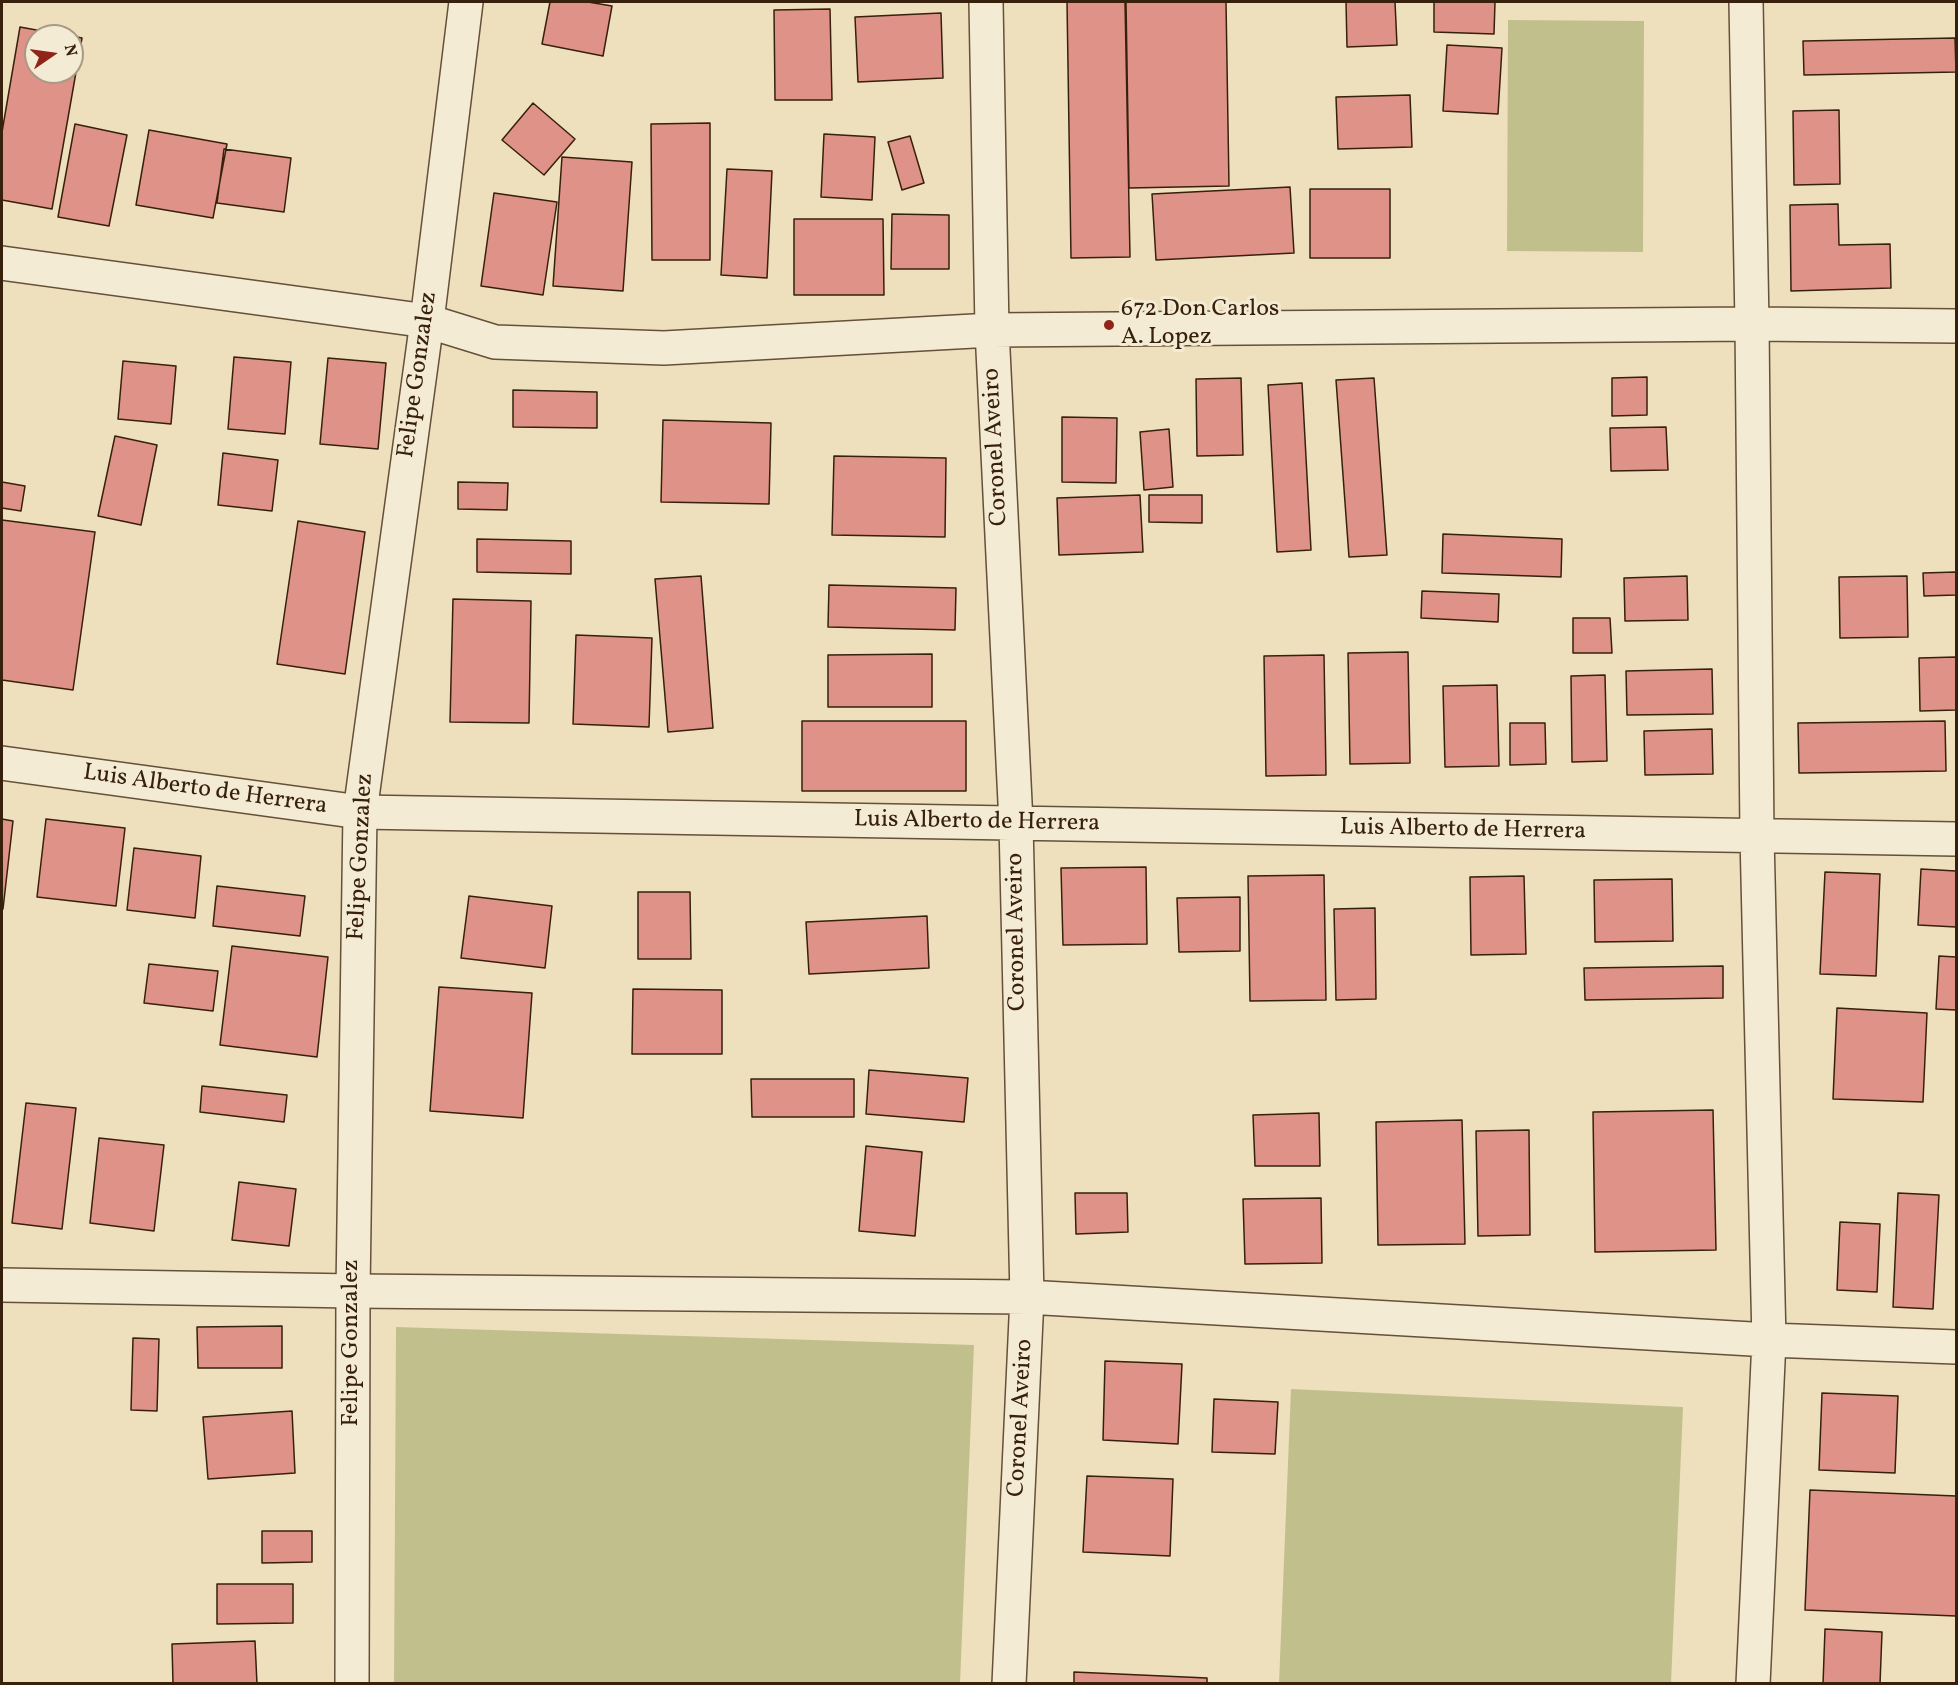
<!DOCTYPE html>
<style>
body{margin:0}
#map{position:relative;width:1958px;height:1685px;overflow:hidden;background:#eee0bd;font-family:Vollkorn,serif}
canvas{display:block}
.frame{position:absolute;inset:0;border:3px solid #37200c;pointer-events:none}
.north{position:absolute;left:24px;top:24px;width:60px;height:60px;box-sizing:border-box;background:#f4ebd4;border:2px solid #a89a84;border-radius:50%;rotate:77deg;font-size:16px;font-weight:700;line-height:24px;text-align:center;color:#37200c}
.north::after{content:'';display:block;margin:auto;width:21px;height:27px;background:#8f2418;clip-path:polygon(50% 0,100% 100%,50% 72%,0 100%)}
</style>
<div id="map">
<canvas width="1958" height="1685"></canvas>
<div class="frame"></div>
<div class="north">N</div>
</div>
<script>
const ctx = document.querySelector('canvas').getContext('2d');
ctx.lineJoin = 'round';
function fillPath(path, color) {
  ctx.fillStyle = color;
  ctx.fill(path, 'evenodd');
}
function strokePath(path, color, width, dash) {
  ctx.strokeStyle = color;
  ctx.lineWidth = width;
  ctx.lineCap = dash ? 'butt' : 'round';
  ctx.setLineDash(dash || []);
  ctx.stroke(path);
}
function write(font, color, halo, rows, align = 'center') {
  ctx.font = font + ' Vollkorn,serif';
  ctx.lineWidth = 6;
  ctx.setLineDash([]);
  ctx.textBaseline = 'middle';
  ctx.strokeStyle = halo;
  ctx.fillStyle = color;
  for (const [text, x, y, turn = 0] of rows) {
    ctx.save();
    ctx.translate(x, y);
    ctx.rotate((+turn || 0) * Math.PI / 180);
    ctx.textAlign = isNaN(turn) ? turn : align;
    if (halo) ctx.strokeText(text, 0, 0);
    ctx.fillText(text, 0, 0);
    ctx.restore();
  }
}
fillPath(new Path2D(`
 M1508,20L1644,21L1643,252L1507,251Z
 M396,1327L974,1345L960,1683H394Z
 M1291,1389L1683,1407L1671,1683H1279Z`), '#c1c08c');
const building = new Path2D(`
 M550,2H588L612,6L603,56L542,44Z
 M1067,2H1125L1130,257L1071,258Z
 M1126,2H1226L1229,186L1129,188Z
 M1346,2H1395L1397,45L1347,47Z
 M1434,2H1495L1494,34L1434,32Z
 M830,9L832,100H775L774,10Z
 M941,13L943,78L858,82L855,17Z
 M20,27L69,36H36V72H72V36L82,38L52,209L2,200V132Z
 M1955,38L1956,72L1804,75L1803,41Z
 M1447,45L1502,48L1498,114L1443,111Z
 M1410,95L1412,147L1338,149L1336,97Z
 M533,103L575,139L544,175L502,140Z
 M1839,110L1840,184L1794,185L1793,111Z
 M710,123V260H652L651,124Z
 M75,124L127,135L109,226L58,217Z
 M149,130L227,144L213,218L136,205Z
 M824,134L875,137L872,200L821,197Z
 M910,136L924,183L902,190L888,142Z
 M224,149L291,158L284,212L217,203Z
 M562,157L632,162L623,291L553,286Z
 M727,169L772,171L767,278L721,275Z
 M1290,187L1294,253L1156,260L1152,194Z
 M1310,189H1390V258H1310Z
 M494,193L557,202L543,295L481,286Z
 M1838,204L1839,245L1890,244L1891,288L1791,291L1790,205Z
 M892,214L949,215V269H891Z
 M794,219H883L884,295H794Z
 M234,357L291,362L285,434L228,429Z
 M328,358L386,363L378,449L320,444Z
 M123,361L176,366L171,424L118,419Z
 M1647,377V415L1612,416V378Z
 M1241,378L1243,455L1197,456L1196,379Z
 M1374,378L1387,555L1349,557L1336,380Z
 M1302,383L1311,550L1277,552L1268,385Z
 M513,390L597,392V428L513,427Z
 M1062,417L1117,418L1116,483L1062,482Z
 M663,420L771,423L769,504L661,502Z
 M1666,427L1668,470L1611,471L1610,428Z
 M1169,429L1173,487L1144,490L1140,432Z
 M115,436L157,445L141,525L98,516Z
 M223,453L278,460L272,511L218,505Z
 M834,456L946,458L945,537L832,535Z
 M2,482L25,486L21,511L2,508Z
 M458,482L508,483L507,510L458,509Z
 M1140,495L1143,552L1059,555L1057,498Z
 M1149,495H1202V523L1149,522Z
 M2,520L95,532L73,690L2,680Z
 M298,521L365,532L345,674L277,664Z
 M1443,534L1562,539L1561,577L1442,573Z
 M477,539L571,541V574L477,572Z
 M1956,572V595L1924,596L1923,573Z
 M701,576L713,728L668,732L655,579Z
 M1687,576L1688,620L1625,621L1624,578Z
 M1907,576L1908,637L1840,638L1839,577Z
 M829,585L956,588L955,630L828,627Z
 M1422,591L1499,594L1498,622L1421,618Z
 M453,599L531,601L529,723L450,722Z
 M1573,618H1610L1612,653H1573Z
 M576,635L652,638L649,727L573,724Z
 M1408,652L1410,763L1350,764L1348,653Z
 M932,654V707H828V655Z
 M1324,655L1326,775L1266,776L1264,656Z
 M1956,657V710L1920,711L1919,658Z
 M1712,669L1713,714L1627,715L1626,671Z
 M1605,675L1607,761L1572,762L1571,676Z
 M1497,685L1499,766L1445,767L1443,686Z
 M802,721H966V791H802Z
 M1945,721L1946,771L1799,773L1798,723Z
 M1510,723H1545L1546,764L1510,765Z
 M1712,729L1713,774L1645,775L1644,731Z
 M2,819L13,821L3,909H2Z
 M46,819L125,828L116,906L37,897Z
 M134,848L201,856L195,918L127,910Z
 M1146,867L1147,944L1063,945L1061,868Z
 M1921,869L1956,871V927L1918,925Z
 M1825,872L1880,874L1876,976L1820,974Z
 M1324,875L1326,1000L1250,1001L1248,876Z
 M1524,876L1526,954L1471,955L1470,877Z
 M1672,879L1673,941L1595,942L1594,880Z
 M217,886L305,896L300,936L213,926Z
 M638,892H690L691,959H638Z
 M469,896L552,906L545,968L461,958Z
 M1240,897V951L1179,952L1177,898Z
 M1375,908L1376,999L1336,1000L1334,909Z
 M927,916L929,968L809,974L806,922Z
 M232,946L328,957L317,1057L220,1045Z
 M1939,956L1956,957V1010L1936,1009Z
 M149,964L218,971L213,1011L144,1003Z
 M1723,966V998L1585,1000L1584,968Z
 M439,987L532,993L523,1118L430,1111Z
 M633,989L722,990V1054H632Z
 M1837,1008L1927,1013L1923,1102L1833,1099Z
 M869,1070L968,1078L964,1122L866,1114Z
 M751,1079H854V1117H752Z
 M202,1086L287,1095L284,1122L200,1112Z
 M26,1103L76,1108L62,1229L12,1223Z
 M1713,1110L1716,1250L1595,1252L1593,1112Z
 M1319,1113L1320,1166H1255L1253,1115Z
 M1462,1120L1465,1244L1378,1245L1376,1122Z
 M1529,1130L1530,1235L1478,1236L1476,1131Z
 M99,1138L164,1145L154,1231L90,1223Z
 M866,1146L922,1152L915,1236L859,1231Z
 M239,1182L296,1189L289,1246L232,1240Z
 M1075,1193H1127L1128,1232L1076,1234Z
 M1898,1193L1939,1195L1933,1309L1893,1307Z
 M1321,1198L1322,1263L1245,1264L1243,1199Z
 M1840,1222L1880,1224L1877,1292L1837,1290Z
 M282,1326V1368H198L197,1327Z
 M133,1338L159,1339L157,1411L131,1410Z
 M1105,1361L1182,1364L1178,1444L1103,1440Z
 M1822,1393L1898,1396L1895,1473L1819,1470Z
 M1214,1399L1278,1402L1275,1454L1212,1452Z
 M292,1411L295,1473L208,1479L203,1417Z
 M1087,1476L1173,1479L1170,1556L1083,1552Z
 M1810,1490L1956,1496V1616L1805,1610Z
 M262,1531H312V1562L262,1563Z
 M217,1584H293V1623L217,1624Z
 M1825,1629L1882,1632L1880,1684H1823Z
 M255,1641L257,1684H173L172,1644Z
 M1074,1672L1207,1678V1684H1074Z`);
fillPath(building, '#df9287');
strokePath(building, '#37200c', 1.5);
const minor = new Path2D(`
 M986,2L992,330L1016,823L1027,1297L1009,1684
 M1746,2L1752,324L1757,836L1769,1340L1753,1684
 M2,263L427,321L495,342L664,348L992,330L1752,324L1956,326
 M2,763L360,812L1956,839
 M2,1285L353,1291L1027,1297L1769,1340L1956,1347`);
const tertiary = new Path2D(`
 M352,1684L353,1291L360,812L427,321L466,2`);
strokePath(minor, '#655038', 36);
strokePath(tertiary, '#655038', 36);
strokePath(minor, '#f4ebd4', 33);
strokePath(tertiary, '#f4ebd4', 33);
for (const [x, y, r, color] of [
 [1109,325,6,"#8f2418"]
]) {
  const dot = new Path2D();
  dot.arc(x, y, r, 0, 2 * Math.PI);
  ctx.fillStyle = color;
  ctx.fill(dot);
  strokePath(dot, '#f4ebd4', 2);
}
write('24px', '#37200c', '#f4ebd4', [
 ["672 Don Carlos",1121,311],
 ["A. Lopez",1121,339]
], 'left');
write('24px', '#37200c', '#f4ebd4', [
 ["Felipe Gonzalez",419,375,-82],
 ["Coronel Aveiro",997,447,-93],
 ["Luis Alberto de Herrera",205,791,8],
 ["Luis Alberto de Herrera",977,823,1],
 ["Luis Alberto de Herrera",1463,831,1],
 ["Felipe Gonzalez",362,857,-87],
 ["Coronel Aveiro",1018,932,-91],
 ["Felipe Gonzalez",353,1343,-90],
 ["Coronel Aveiro",1022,1418,-87]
]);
</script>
